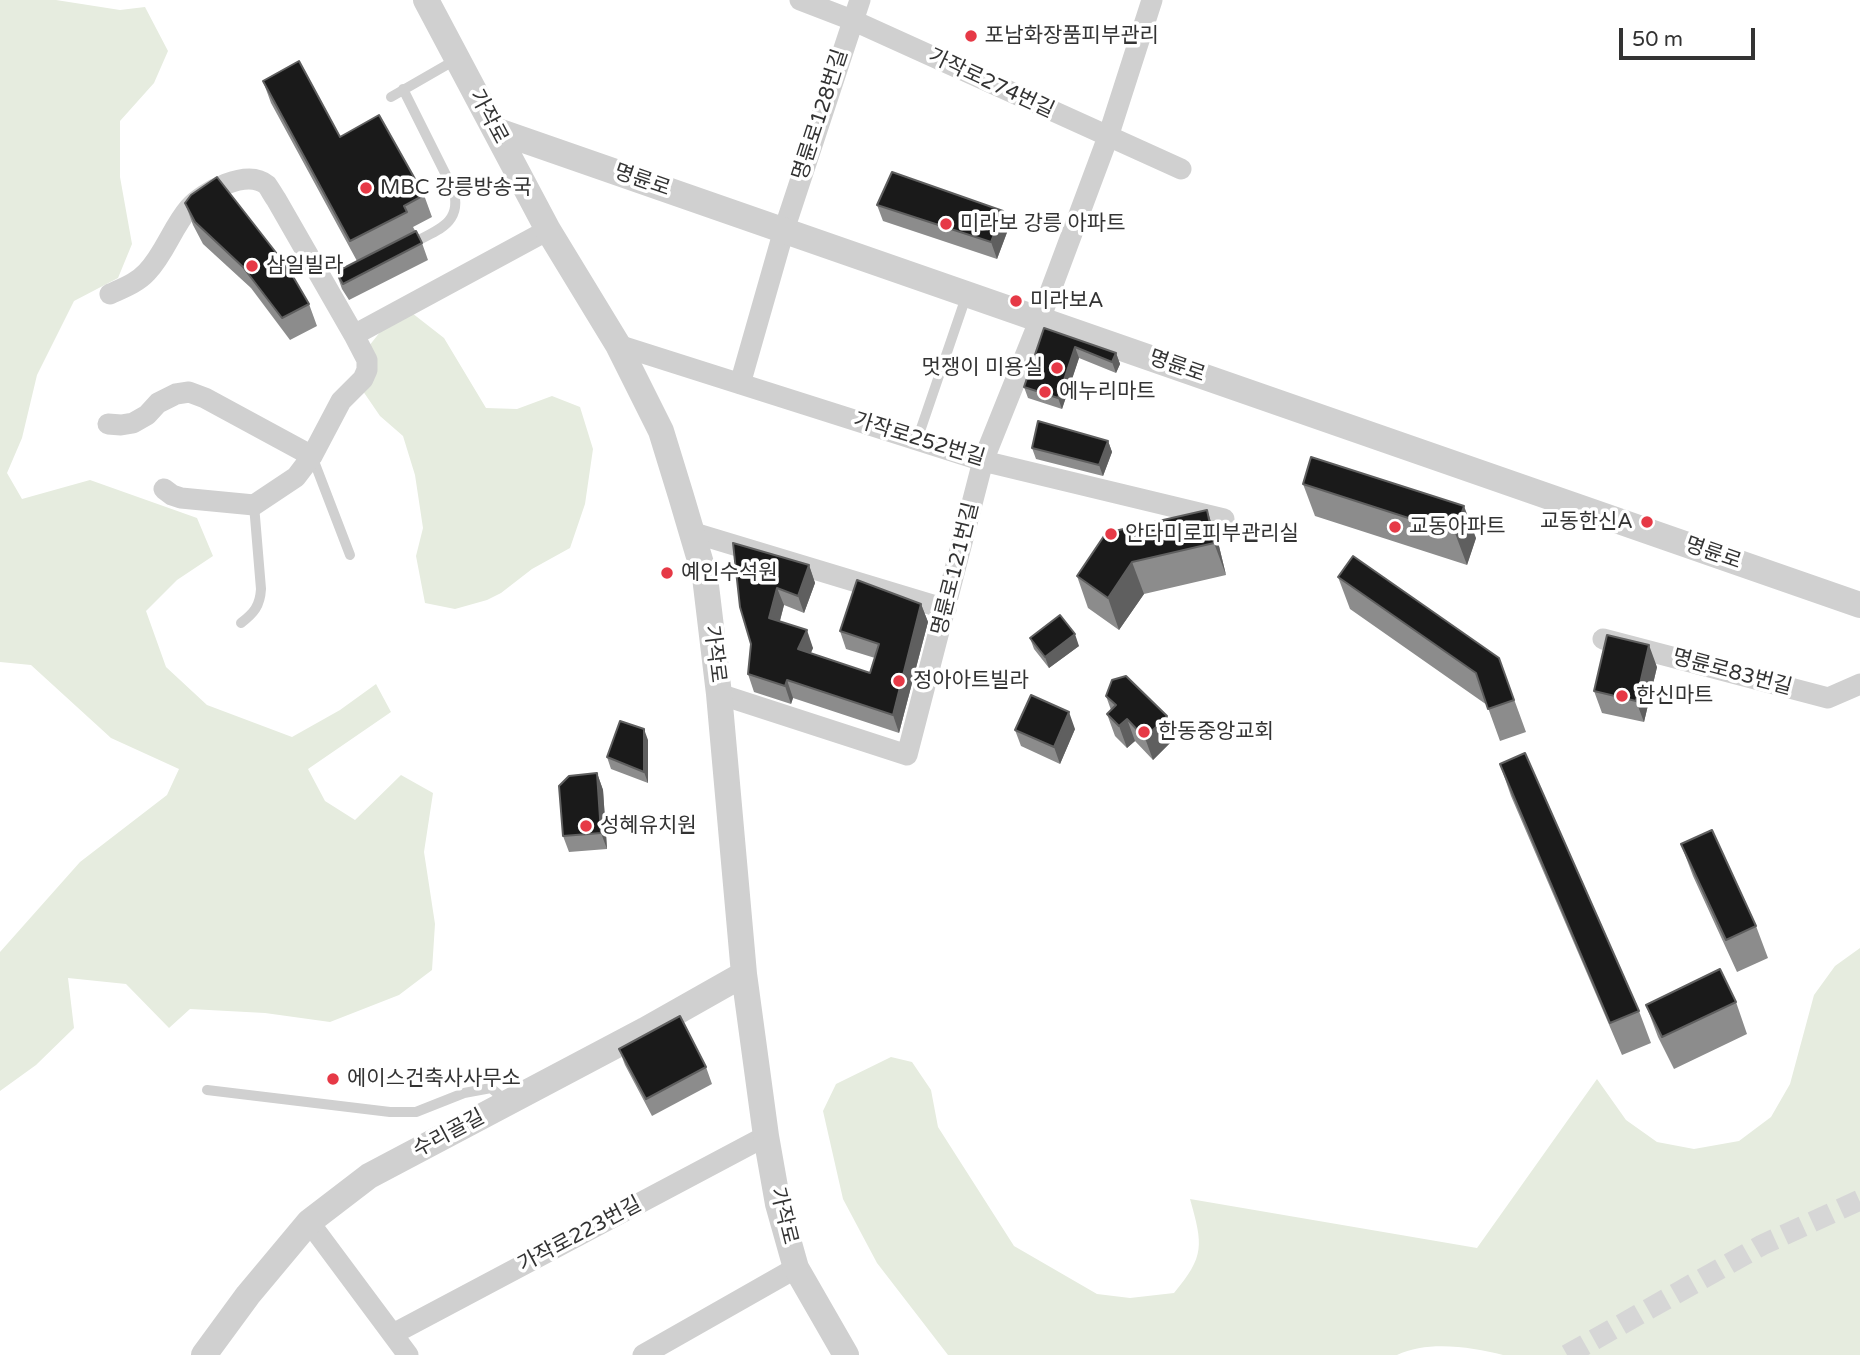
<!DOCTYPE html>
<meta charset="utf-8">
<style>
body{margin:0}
#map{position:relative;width:1860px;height:1355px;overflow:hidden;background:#fff;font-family:"Varela Round",sans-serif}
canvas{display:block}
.scale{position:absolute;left:1619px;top:28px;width:136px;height:32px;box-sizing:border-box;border:4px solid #333;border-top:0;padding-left:9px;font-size:21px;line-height:24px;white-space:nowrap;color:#333;-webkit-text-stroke:5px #fff;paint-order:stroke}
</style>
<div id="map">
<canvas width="1860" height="1355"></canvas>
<div class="scale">50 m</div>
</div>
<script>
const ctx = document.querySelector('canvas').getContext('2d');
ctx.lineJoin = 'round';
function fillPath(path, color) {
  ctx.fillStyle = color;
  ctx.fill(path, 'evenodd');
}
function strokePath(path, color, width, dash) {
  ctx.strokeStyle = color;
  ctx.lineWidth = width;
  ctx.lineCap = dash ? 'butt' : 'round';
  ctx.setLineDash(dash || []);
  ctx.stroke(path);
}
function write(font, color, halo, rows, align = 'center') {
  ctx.font = font + ' "Varela Round","Noto Sans KR",sans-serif';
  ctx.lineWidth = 7;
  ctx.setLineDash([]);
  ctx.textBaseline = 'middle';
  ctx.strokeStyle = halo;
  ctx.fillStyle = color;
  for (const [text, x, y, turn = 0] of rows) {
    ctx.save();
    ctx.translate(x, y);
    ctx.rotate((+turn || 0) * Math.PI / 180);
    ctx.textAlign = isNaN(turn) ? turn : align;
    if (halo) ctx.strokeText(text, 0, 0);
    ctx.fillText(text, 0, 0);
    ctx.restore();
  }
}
fillPath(new Path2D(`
 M0,0H56L120,10L145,7L168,51L154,83L120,121V177L132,244L118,278L74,301L37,375L22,438L7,473L22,499L90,480L197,518L213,556L177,580L146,611L166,667L207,705L292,737L340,710L376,684L391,712L308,769L325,801L355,820L401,775L433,793L424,852L435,924L432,970L399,995L330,1022L265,1013L190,1009L169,1028L126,984L68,978L74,1028L36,1065L0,1091V952L80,862L167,795L179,769L111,738L31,665L0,662Z
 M412,313L444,338L486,408L517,409L552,396L580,407L593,449L585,504L570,548L532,569L501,593L487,600L455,609L425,603L416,556L423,528L415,475L403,436L380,416L354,378L365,351L388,322Z
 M1860,948V1355H1503C1472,1347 1428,1340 1397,1355H948L877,1263L843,1199L823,1111L836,1084L891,1057L912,1062L931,1090L938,1127L1014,1246L1097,1294L1130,1298L1174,1293C1205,1256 1203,1245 1190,1199L1477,1248L1597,1079L1626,1120L1657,1142L1694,1149L1739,1141L1771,1117L1790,1084L1814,995L1835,966Z`), '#e6ecdf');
strokePath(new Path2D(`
 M1567,1355L1762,1245L1860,1200`), '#d6d6d6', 21, [21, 10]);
strokePath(new Path2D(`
 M403,89L453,189C464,224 435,231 409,245
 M391,97L457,59
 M917,440L967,294
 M312,456L350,555
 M241,623C254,613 260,606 261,589L254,505
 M207,1090L390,1112H416L464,1093L491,1088L506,1101`), '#d0d0d0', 10);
strokePath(new Path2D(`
 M800,0L852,20L1181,169
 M110,294C123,288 137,283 147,272C165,253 172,228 189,208C203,192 247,168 267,185C270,189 273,195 276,199L354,335L548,230
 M618,345L983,461L1224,519
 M740,384L784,230L860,0
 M108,424L121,425L133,423L147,415L158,403L176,394L189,392L205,398L312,456
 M164,489L172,495L181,498L254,505L296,477L312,456L341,401L363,379L367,370V360L354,335
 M691,532L946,609
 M1603,639L1828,698L1860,684
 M719,694L907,755L983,461L1040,319L1108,137L1152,0
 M309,1222L408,1355
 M393,1334L766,1136
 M643,1355L796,1268`), '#d0d0d0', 21);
strokePath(new Path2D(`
 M426,0L548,230L618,345L661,431L681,496L705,577L719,694L744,974L766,1136L778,1204L796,1268L846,1355
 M495,130L1860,605
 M204,1355L248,1295L309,1222L369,1176L645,1030L744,974`), '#d0d0d0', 26);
fillPath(new Path2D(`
 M263,81L424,195L432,217L413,227L422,243L428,260L349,300L342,289L336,272L357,261L271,103Z
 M185,203L309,304L317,326L290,340L251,288L203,244L193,225Z
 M877,205L1003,211L1009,227L997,259L883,221Z
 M1044,328L1116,353L1120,364L1116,373L1079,358L1062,409L1028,398L1024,387Z
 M1108,441L1112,452L1103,476L1036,459L1032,448Z
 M1303,484L1476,538L1467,565L1315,516Z
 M1106,533L1218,542L1226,575L1144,594L1119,630L1088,608L1077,576Z
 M733,543L809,565L815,583L804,613L784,605L780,621L813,648L811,653L870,673L875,658L846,649L840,631L921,604L928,622L899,733L793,698L791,704L754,692L748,674L751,644Z
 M1338,577L1499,658L1526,732L1500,741L1487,705L1350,609Z
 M1030,638L1079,646L1049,668L1034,649Z
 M1657,667L1644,722L1602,713L1594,691Z
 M1106,696L1175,738L1153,760L1135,741L1127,748L1115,736L1107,714L1111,710Z
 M1075,729L1060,764L1021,746L1015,730Z
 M648,740V783L611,769L607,757Z
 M1500,764L1639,1011L1651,1043L1622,1055L1511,796Z
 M597,773L603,790L607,849L569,852L563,836Z
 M1681,844L1756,926L1768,958L1737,972L1693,876Z
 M1736,1002L1747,1034L1674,1069L1658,1037L1646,1005Z
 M619,1049L706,1067L712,1084L652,1116L625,1065Z`), '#8c8c8c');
fillPath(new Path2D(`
 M1003,211L1009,227L997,259L991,242Z
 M1075,347L1079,358L1062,409L1058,398Z
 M1116,353L1120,364L1116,373L1112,362Z
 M1108,441L1112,452L1103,476L1099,465Z
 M1464,506L1476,538L1467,565L1455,533Z
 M1207,510L1218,542L1226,575L1214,543Z
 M1132,562L1144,594L1119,630L1108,598Z
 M809,565L815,583L804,613L798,596Z
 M777,588L784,605L776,635L769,618Z
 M921,604L928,622L899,733L893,715Z
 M807,630L813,648L804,667L798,649Z
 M1075,634L1079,646L1049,668L1045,657Z
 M1649,645L1657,667L1644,722L1636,701Z
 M787,680L793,698L791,704L785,686Z
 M1069,712L1075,729L1060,764L1054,747Z
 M1167,716L1175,738L1153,760L1145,738Z
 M1127,719L1135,741L1127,748L1119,726Z
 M644,729L648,740V783L644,772Z
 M597,773L603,790L607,849L601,833Z`), '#5f5f5f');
const building = new Path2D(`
 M299,61L340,137L379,115L424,195L404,206L407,212L350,241L263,81Z
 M892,172L1003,211L991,242L877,205Z
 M217,177L288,268L309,304L282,318L243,267L195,222L185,203L191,195Z
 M416,231L422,243L343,284L336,272Z
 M1044,328L1116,353L1112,362L1075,347L1058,398L1024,387Z
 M1038,421L1108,441L1099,465L1032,448Z
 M1311,457L1464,506L1455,533L1303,484Z
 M1207,510L1214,543L1132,562L1108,598L1077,576L1106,533Z
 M733,543L809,565L798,596L777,588L769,618L807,630L798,649L870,673L879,644L840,631L857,580L921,604L893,715L787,680L785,686L748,674L751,644L740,607Z
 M1353,556L1499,658L1514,700L1488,709L1476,673L1338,577Z
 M1060,615L1075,634L1045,657L1030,638Z
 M1607,635L1649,645L1636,701L1594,691Z
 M1126,676L1167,716L1145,738L1127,719L1119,726L1107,714L1116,705L1106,696L1112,680Z
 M1031,695L1069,712L1054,747L1015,730Z
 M620,721L644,729V772L607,757Z
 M1525,753L1639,1011L1610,1023L1500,764Z
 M597,773L601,833L563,836L559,786L569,776Z
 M1712,830L1756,926L1726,940L1681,844Z
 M1720,969L1736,1002L1662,1037L1646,1005Z
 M680,1016L706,1067L646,1099L619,1049Z`);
fillPath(building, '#1a1a1a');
strokePath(building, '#5f5f5f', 2);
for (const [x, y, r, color] of [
 [971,36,7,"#e63946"],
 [366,188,7,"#e63946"],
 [946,224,7,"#e63946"],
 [252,266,7,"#e63946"],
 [1016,301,7,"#e63946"],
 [1057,368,7,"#e63946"],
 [1045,392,7,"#e63946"],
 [1647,522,7,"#e63946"],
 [1395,527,7,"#e63946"],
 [1111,534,7,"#e63946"],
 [667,573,7,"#e63946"],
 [899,681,7,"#e63946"],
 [1622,696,7,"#e63946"],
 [1144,732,7,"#e63946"],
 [586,826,7,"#e63946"],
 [333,1079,7,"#e63946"]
]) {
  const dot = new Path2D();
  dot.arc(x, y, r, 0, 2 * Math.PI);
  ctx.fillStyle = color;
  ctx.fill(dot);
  strokePath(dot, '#fff', 2.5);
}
write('21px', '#333', '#fff', [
 ["포남화장품피부관리",985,36],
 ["MBC 강릉방송국",380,188],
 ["미라보 강릉 아파트",960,224],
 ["삼일빌라",266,266],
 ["미라보A",1030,301],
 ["멋쟁이 미용실",1043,368,"right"],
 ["에누리마트",1059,392],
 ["교동한신A",1633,522,"right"],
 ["교동아파트",1409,527],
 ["안다미로피부관리실",1125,534],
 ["예인수석원",681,573],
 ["정아아트빌라",913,681],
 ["한신마트",1636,696],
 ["한동중앙교회",1158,732],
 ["성혜유치원",600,826],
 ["에이스건축사사무소",347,1079]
], 'left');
write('21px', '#333', '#fff', [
 ["가작로274번길",991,84,25],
 ["명륜로128번길",821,115,-72],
 ["가작로",488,117,62],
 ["명륜로",642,181,19],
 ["명륜로",1177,367,19],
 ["가작로252번길",919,440,17],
 ["명륜로",1713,554,19],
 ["명륜로121번길",956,569,-76],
 ["가작로",714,654,83],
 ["명륜로83번길",1732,673,15],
 ["수리골길",449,1134,-28],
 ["가작로",783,1216,76],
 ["가작로223번길",580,1235,-28]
]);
</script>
